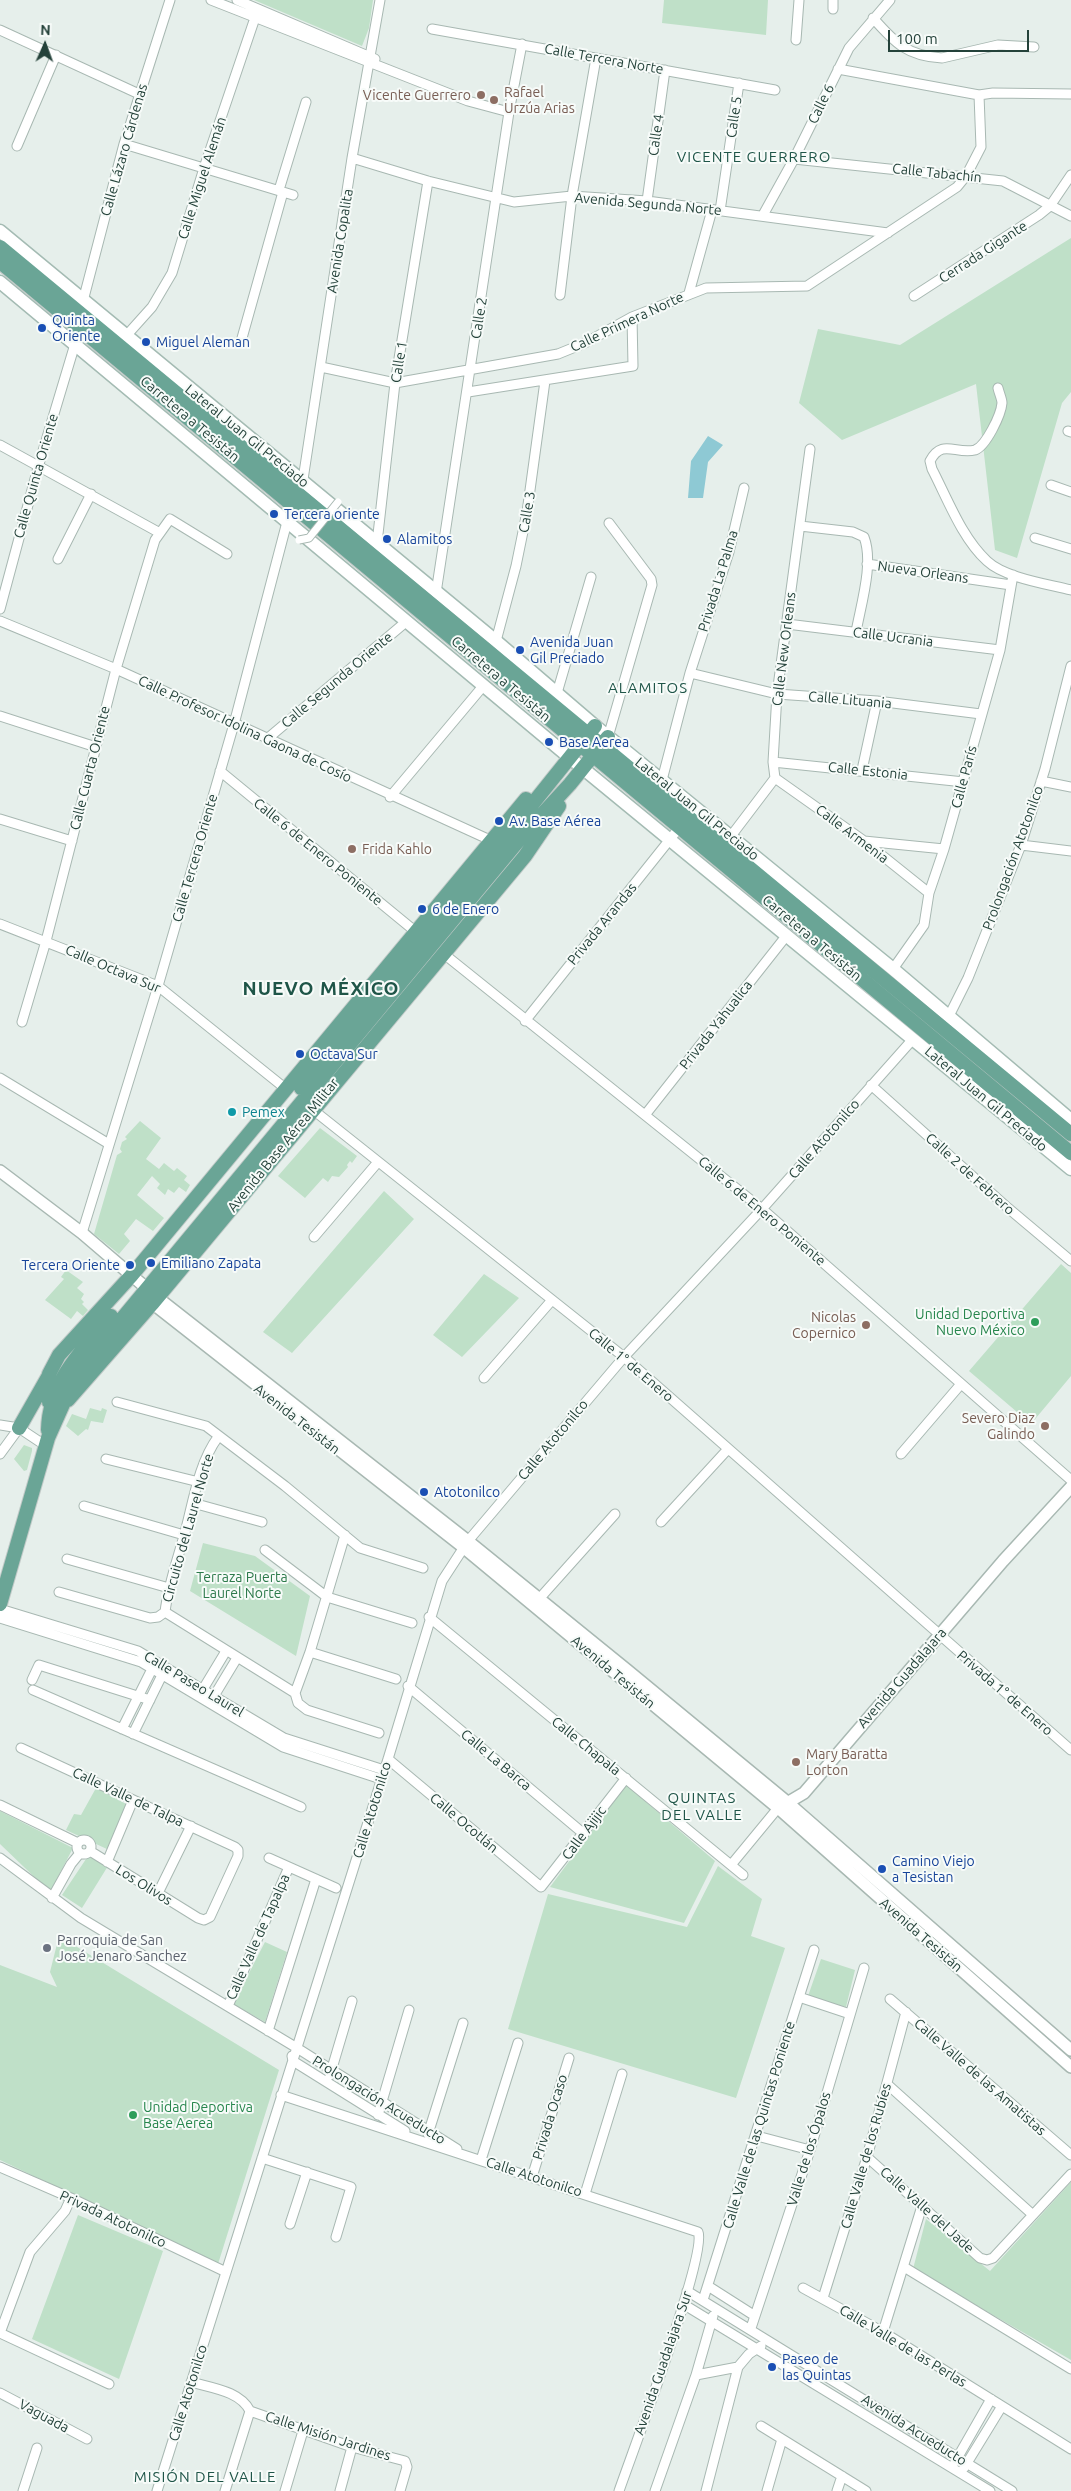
<!DOCTYPE html>
<meta charset="utf-8">
<style>
body{margin:0}
#map{position:relative;width:1071px;height:2491px;overflow:hidden;background:#e6efeb;font-family:Ubuntu,sans-serif}
canvas{display:block}
.north{position:absolute;left:20px;top:20px;width:50px;height:50px;-webkit-text-stroke:4px #f7fbf9;paint-order:stroke;rotate:2deg;font-size:14px;font-weight:700;line-height:20px;text-align:center;color:#24423a}
.north::after{content:'';display:block;margin:auto;width:18px;height:22px;background:#24423a;clip-path:polygon(50% 0,100% 100%,50% 72%,0 100%)}
.scale{position:absolute;left:888px;top:30px;width:141px;height:22px;box-sizing:border-box;border:2px solid #24423a;border-top:0;padding-left:6px;font-size:15px;line-height:18px;white-space:nowrap;color:#24423a;-webkit-text-stroke:4px #f7fbf9;paint-order:stroke}
</style>
<div id="map">
<canvas width="1071" height="2491"></canvas>
<div class="north">N</div>
<div class="scale">100 m</div>
</div>
<script>
const ctx = document.querySelector('canvas').getContext('2d');
ctx.lineJoin = 'round';
function fillPath(path, color) {
  ctx.fillStyle = color;
  ctx.fill(path, 'evenodd');
}
function strokePath(path, color, width, dash) {
  ctx.strokeStyle = color;
  ctx.lineWidth = width;
  ctx.lineCap = dash ? 'butt' : 'round';
  ctx.setLineDash(dash || []);
  ctx.stroke(path);
}
function write(font, color, halo, rows, align = 'center') {
  ctx.font = font + ' Ubuntu,sans-serif';
  ctx.lineWidth = 4;
  ctx.setLineDash([]);
  ctx.textBaseline = 'middle';
  ctx.strokeStyle = halo;
  ctx.fillStyle = color;
  for (const [text, x, y, turn = 0] of rows) {
    ctx.save();
    ctx.translate(x, y);
    ctx.rotate((+turn || 0) * Math.PI / 180);
    ctx.textAlign = isNaN(turn) ? turn : align;
    if (halo) ctx.strokeText(text, 0, 0);
    ctx.fillText(text, 0, 0);
    ctx.restore();
  }
}
fillPath(new Path2D(`
 M254,0H373L369,28L362,46Z
 M664,0H768L766,35L662,23Z
 M1071,238V392L1062,403L1017,558L995,550L976,384L842,440L799,403L818,329L900,345Z
 M140,1121L161,1138L146,1159L159,1169L164,1163L174,1171L177,1168L187,1176L184,1180L190,1185L186,1192L179,1187L174,1193L168,1189L165,1195L157,1188L160,1184L152,1176L137,1195L164,1218L153,1231L136,1219L124,1234L130,1241L119,1254L94,1234L117,1155L122,1152L120,1149L122,1142L127,1139L125,1137Z
 M320,1128L357,1156L352,1163L350,1161L347,1165L348,1167L339,1177L332,1176L328,1182L323,1178L305,1198L278,1176Z
 M384,1191L414,1219L292,1353L263,1332Z
 M1061,1264L1071,1273V1376L1031,1424L969,1371Z
 M66,1270L83,1282L77,1288L84,1294L81,1299L84,1302L82,1304L88,1310L83,1316L77,1311L71,1319L45,1300L64,1279L61,1277Z
 M484,1274L519,1298L462,1357L433,1335Z
 M90,1408L101,1411L102,1408L107,1410L103,1423L91,1421L88,1430L86,1429L78,1436L66,1426L72,1414L86,1419Z
 M24,1445L32,1448V1451L27,1470L24,1471L14,1459Z
 M203,1543L255,1556L310,1596L296,1656L190,1591Z
 M626,1785L715,1861L684,1923L550,1887Z
 M96,1788L128,1805L109,1850L66,1830L74,1814L81,1815Z
 M0,1811L73,1848L50,1892L0,1844Z
 M88,1856L108,1866L82,1908L62,1895Z
 M718,1866L762,1899L751,1936L785,1948L736,2098L508,2029L548,1894L687,1927Z
 M59,1936L279,2070L218,2264L0,2160V1965L57,1987L50,1972Z
 M265,1942L287,1952L265,2022L233,2004Z
 M821,1959L855,1970L846,2007L808,1996Z
 M1071,2182V2360L913,2269L926,2219L990,2271Z
 M78,2215L163,2251L119,2379L32,2339Z`), '#bfe0c8');
fillPath(new Path2D(`
 M708,436L723,445L708,462L703,498H688L691,461Z`), '#8ec9d4');
const minor = new Path2D(`
 M211,0L468,101L509,112
 M237,0L375,59
 M833,9V0
 M873,18C895,43 907,56 942,58L998,45L1034,47
 M432,29L775,90
 M0,30L139,94
 M796,40L799,0
 M838,69L979,95
 M124,144L293,195
 M17,146L56,55
 M352,158L428,181L514,202L572,196L647,201L888,233
 M794,159L1003,181L1071,216
 M279,190L306,102
 M647,201L665,70
 M720,211L739,83
 M763,215L794,159L849,48L890,0
 M689,293L712,210
 M560,295L572,196L596,58
 M914,296L1039,215L1050,206L1071,175
 M83,301L124,144L170,0
 M126,336L152,307L172,273L204,168L258,9
 M242,338L283,192
 M321,367L395,383L558,354L585,343L632,317L706,288L807,286L957,187L966,176L981,147L979,95L993,93L1071,94
 M998,388C999,393 1002,399 1002,403C1001,415 986,446 975,450C956,455 942,438 930,461L932,469C948,500 962,538 987,561C1005,578 1048,584 1071,590
 M468,392L633,366L632,317
 M1068,431L1071,432
 M0,445L160,533
 M1051,485L1071,492
 M302,486L352,158L380,0
 M800,526L853,532L864,537C874,563 861,604 856,632
 M1035,538L1071,549
 M377,543L395,383L428,181
 M58,559L91,494
 M867,564L1011,585
 M436,593L509,112L522,44
 M0,609L39,464L75,344
 M0,621L116,669L490,840
 M787,624L1000,650
 M496,641L516,566L527,512L545,381
 M690,673L777,694L877,701L981,714
 M557,693L591,577
 M0,716L96,747
 M608,737L652,585L651,579L609,523
 M267,739L407,621
 M773,762L964,782
 M862,770L877,701
 M220,771L416,932
 M775,778L864,841L929,893
 M662,780L690,673L729,552L744,488
 M1041,781L1071,787
 M390,797L484,685
 M0,819L72,841
 M731,836L775,778L773,762L777,694L810,449
 M864,841L944,849
 M1021,845L1071,851
 M0,924L158,986L286,1089
 M444,954L762,1209L1071,1480
 M893,969L924,925L929,893L944,849L1000,650L1013,575
 M949,1016L968,978L1021,845L1045,769L1071,666
 M525,1021L679,828
 M22,1022L46,941L116,669L155,540L170,519L227,554
 M0,1078L109,1144
 M871,1085L1008,1208L1071,1261
 M312,1109L624,1357L1071,1750
 M645,1115L787,935
 M82,1233L158,986L234,724L287,522L295,502
 M314,1237L378,1162
 M484,1378L552,1300
 M117,1402L206,1426L285,1486L360,1548L423,1568
 M0,1425L19,1428L46,1446
 M0,1454L19,1428
 M901,1454L961,1384
 M106,1459L199,1482
 M193,1503L262,1522
 M84,1506L184,1535
 M661,1522L728,1449
 M265,1550L327,1597L412,1623
 M67,1559L169,1588
 M59,1592L150,1618L158,1617L165,1612
 M539,1599L615,1514
 M0,1609L138,1651L284,1738L384,1770
 M165,1612C168,1586 177,1561 184,1536C193,1504 198,1464 218,1437
 M165,1612L295,1693
 M429,1617L743,1875
 M0,1618L141,1662L283,1747L381,1779
 M310,1652L396,1679
 M32,1680L39,1665L150,1700
 M408,1686L584,1834
 M33,1690L301,1807
 M295,1693L310,1652L345,1535
 M295,1693L298,1703L307,1710L379,1733
 M200,1694L226,1651
 M211,1701L237,1658
 M122,1729L154,1665
 M133,1734L164,1671
 M21,1748L235,1847L238,1850V1856L210,1917L204,1920L198,1918L90,1851
 M388,1759L541,1887L626,1778
 M0,1805L78,1843
 M77 1847a7 7 0 1 1 14 0a7 7 0 1 1-14 0Z
 M0,1858L81,1918L297,2048L457,2149
 M269,1858L336,1888
 M107,1862L133,1800
 M731,1865L778,1808
 M158,1893L191,1826
 M52,1898L71,1864L80,1853
 M799,1997L850,2014
 M890,1999L1071,2155
 M228,2006L289,1867
 M268,2031L316,1879
 M292,2056L293,2061L405,2131
 M330,2075L352,2001
 M887,2084L1033,2215
 M281,2095L698,2232C708,2253 631,2456 619,2491
 M378,2115L409,2010
 M428,2134L463,2023
 M757,2136L810,2150
 M867,2157L980,2258L987,2260L993,2258L1071,2174
 M262,2158L351,2187L336,2237
 M481,2160L518,2043
 M0,2167L71,2198L226,2272
 M532,2177L569,2058
 M585,2194L622,2074
 M290,2224L307,2172
 M904,2267L1071,2369
 M708,2286L755,2316
 M803,2288L883,2332L1071,2449
 M687,2291L1012,2491
 M823,2298L867,2157L906,2012
 M703,2300L814,1950
 M683,2304L990,2491
 M751,2328L810,2150L864,1968
 M883,2332L922,2206
 M0,2333L30,2252L65,2211L71,2198
 M0,2333L109,2384
 M696,2375L738,2367
 M191,2382C212,2388 240,2391 250,2411L352,2447L405,2461L407,2467L400,2491
 M0,2393L87,2439
 M761,2426L866,2491
 M955,2462L991,2399
 M964,2468L1002,2406
 M23,2491L37,2448
 M157,2491L388,1759L442,1581L468,1541L624,1357L762,1209L913,1039
 M225,2491L250,2411
 M285,2491L303,2431
 M340,2491L352,2447
 M655,2491L696,2375L713,2316
 M706,2491L738,2367L749,2354L761,2346
 M767,2491L782,2439
 M837,2491L842,2476`);
const tertiary = new Path2D(`
 M0,1171L82,1233L158,1298L468,1541L627,1670L787,1802L1071,2050
 M147,1299L463,1547L778,1808L1071,2067
 M782,1806L804,1793L1003,1561L1071,1487`);
const secondary = new Path2D(`
 M0,231L496,641L595,726L893,969L1071,1120
 M0,282L569,757L1071,1169`);
const primary = new Path2D(`
 M0,247L1071,1134
 M0,262L1071,1153
 M301,1088L433,928L595,726
 M68,1400L152,1304L525,856L559,806
 M49,1402V1374L59,1355L131,1276L526,799
 M19,1428L48,1377
 M48,1430C49,1382 82,1350 111,1316
 M0,1604L48,1438L77,1373L524,834L570,784L608,737`);
strokePath(minor, '#a8b8b2', 11);
strokePath(tertiary, '#a8b8b2', 14);
strokePath(secondary, '#a4bbb3', 15);
strokePath(primary, '#c2cac8', 16);
strokePath(minor, '#fff', 9);
strokePath(tertiary, '#fff', 11);
strokePath(secondary, '#fff', 12);
strokePath(primary, '#6aa596', 14);
const pedestrianBridge = new Path2D(`
 M299,540L309,538L338,502`);
strokePath(pedestrianBridge, '#a8b8b2', 9, []);
strokePath(pedestrianBridge, '#fff', 7);
for (const [x, y, r, color] of [
 [481,95,5,"#8d6e63"],
 [494,100,5,"#8d6e63"],
 [42,328,5,"#1a4fb4"],
 [146,342,5,"#1a4fb4"],
 [274,514,5,"#1a4fb4"],
 [387,539,5,"#1a4fb4"],
 [520,650,5,"#1a4fb4"],
 [549,742,5,"#1a4fb4"],
 [499,821,5,"#1a4fb4"],
 [352,849,5,"#8d6e63"],
 [422,909,5,"#1a4fb4"],
 [300,1054,5,"#1a4fb4"],
 [232,1112,5,"#0f9aa8"],
 [151,1263,5,"#1a4fb4"],
 [130,1265,5,"#1a4fb4"],
 [1035,1322,5,"#2e9e5b"],
 [866,1325,5,"#8d6e63"],
 [1045,1426,5,"#8d6e63"],
 [424,1492,5,"#1a4fb4"],
 [796,1762,5,"#8d6e63"],
 [882,1869,5,"#1a4fb4"],
 [47,1948,5,"#6b7280"],
 [133,2115,5,"#2e9e5b"],
 [772,2367,5,"#1a4fb4"]
]) {
  const dot = new Path2D();
  dot.arc(x, y, r, 0, 2 * Math.PI);
  ctx.fillStyle = color;
  ctx.fill(dot);
  strokePath(dot, '#f7fbf9', 2);
}
write('14px', '#24423a', '#f7fbf9', [
 ["Calle Tercera Norte",604,59,10],
 ["Calle 6",821,104,-64],
 ["Calle 5",734,117,-82],
 ["Calle 4",656,135,-82],
 ["Calle Lázaro Cárdenas",124,150,-74],
 ["Calle Tabachín",937,173,6],
 ["Calle Miguel Alemán",202,178,-72],
 ["Avenida Segunda Norte",648,204,5],
 ["Avenida Copalita",340,241,-81],
 ["Cerrada Gigante",983,252,-33],
 ["Calle 2",479,318,-81],
 ["Calle Primera Norte",627,322,-25],
 ["Calle 1",399,362,-81],
 ["Carretera a Tesistán",190,419,40],
 ["Lateral Juan Gil Preciado",247,436,39],
 ["Calle Quinta Oriente",36,476,-74],
 ["Calle 3",527,512,-80],
 ["Nueva Orleans",923,572,8],
 ["Privada La Palma",718,581,-73],
 ["Calle Ucrania",893,637,7],
 ["Calle New Orleans",784,649,-83],
 ["Carretera a Tesistán",501,679,40],
 ["Calle Segunda Oriente",337,680,-40],
 ["Calle Lituania",850,700,5],
 ["Calle Profesor Idolina Gaona de Cosío",245,729,25],
 ["Calle Cuarta Oriente",90,768,-76],
 ["Calle Estonia",868,771,6],
 ["Calle París",964,777,-75],
 ["Lateral Juan Gil Preciado",697,809,39],
 ["Calle Armenia",852,834,37],
 ["Calle 6 de Enero Poniente",318,852,39],
 ["Calle Tercera Oriente",195,858,-74],
 ["Prolongación Atotonilco",1013,858,-70],
 ["Privada Arandas",602,924,-51],
 ["Carretera a Tesistán",812,938,40],
 ["Calle Octava Sur",113,969,23],
 ["Privada Yahualica",716,1025,-52],
 ["Lateral Juan Gil Preciado",986,1099,40],
 ["Calle Atotonilco",824,1139,-49],
 ["Avenida Base Aérea Militar",283,1145,-51],
 ["Calle 2 de Febrero",970,1174,42],
 ["Calle 6 de Enero Poniente",762,1211,40],
 ["Calle 1° de Enero",631,1365,40],
 ["Avenida Tesistán",297,1419,38],
 ["Calle Atotonilco",553,1440,-50],
 ["Circuito del Laurel Norte",188,1528,-74],
 ["Avenida Tesistán",613,1672,40],
 ["Avenida Guadalajara",902,1678,-49],
 ["Calle Paseo Laurel",194,1684,31],
 ["Privada 1° de Enero",1005,1693,41],
 ["Calle Chapala",586,1746,39],
 ["Calle La Barca",496,1760,40],
 ["Calle Valle de Talpa",128,1797,25],
 ["Calle Atotonilco",372,1810,-73],
 ["Calle Ocotlán",464,1823,40],
 ["Calle Ajijic",584,1833,-53],
 ["Los Olivos",144,1885,32],
 ["Avenida Tesistán",921,1935,41],
 ["Calle Valle de Tapalpa",258,1937,-66],
 ["Calle Valle de las Amatistas",980,2077,41],
 ["Prolongación Acueducto",379,2100,32],
 ["Privada Ocaso",550,2117,-73],
 ["Calle Valle de las Quintas Poniente",759,2125,-73],
 ["Valle de los Ópalos",809,2149,-73],
 ["Calle Valle de los Rubíes",866,2156,-74],
 ["Calle Atotonilco",534,2177,18],
 ["Calle Valle del Jade",927,2210,42],
 ["Privada Atotonilco",113,2219,25],
 ["Calle Valle de las Perlas",903,2346,31],
 ["Avenida Guadalajara Sur",663,2363,-71],
 ["Calle Atotonilco",188,2393,-73],
 ["Vaguada",44,2416,28],
 ["Avenida Acueducto",914,2430,32],
 ["Calle Misión Jardines",328,2436,18]
]);
write('14px', '#785e54', '#f7fbf9', [
 ["Rafael",504,92],
 ["Urzúa Arias",504,108],
 ["Vicente Guerrero",471,95,"right"],
 ["Frida Kahlo",362,849],
 ["Nicolas",856,1317,"right"],
 ["Copernico",856,1333,"right"],
 ["Severo Diaz",1035,1418,"right"],
 ["Galindo",1035,1434,"right"],
 ["Mary Baratta",806,1754],
 ["Lorton",806,1770]
], 'left');
write('14px', '#164399', '#f7fbf9', [
 ["Quinta",52,320],
 ["Oriente",52,336],
 ["Miguel Aleman",156,342],
 ["Tercera oriente",284,514],
 ["Alamitos",397,539],
 ["Avenida Juan",530,642],
 ["Gil Preciado",530,658],
 ["Base Aerea",559,742],
 ["Av. Base Aérea",509,821],
 ["6 de Enero",432,909],
 ["Octava Sur",310,1054],
 ["Emiliano Zapata",161,1263],
 ["Tercera Oriente",120,1265,"right"],
 ["Atotonilco",434,1492],
 ["Camino Viejo",892,1861],
 ["a Tesistan",892,1877],
 ["Paseo de",782,2359],
 ["las Quintas",782,2375]
], 'left');
write('14px', '#0d838f', '#f7fbf9', [
 ["Pemex",242,1112]
], 'left');
write('14px', '#27864d', '#f7fbf9', [
 ["Unidad Deportiva",1025,1314],
 ["Nuevo México",1025,1330],
 ["Unidad Deportiva",143,2107,"left"],
 ["Base Aerea",143,2123,"left"]
], 'right');
write('14px', '#2d7a4b', '#f7fbf9', [
 ["Terraza Puerta",242,1577],
 ["Laurel Norte",242,1593]
]);
write('14px', '#5b616d', '#f7fbf9', [
 ["Parroquia de San",57,1940],
 ["José Jenaro Sanchez",57,1956]
], 'left');
ctx.letterSpacing = '1px';
write('15px', '#1f5548', '#f7fbf9', [
 ["VICENTE GUERRERO",754,157],
 ["ALAMITOS",648,688],
 ["QUINTAS",702,1798],
 ["DEL VALLE",702,1815],
 ["MISIÓN DEL VALLE",205,2477]
]);
ctx.letterSpacing = '0px';
ctx.letterSpacing = '1px';
write('bold 19px', '#1f5548', '#f7fbf9', [
 ["NUEVO MÉXICO",321,989]
]);
ctx.letterSpacing = '0px';
</script>
